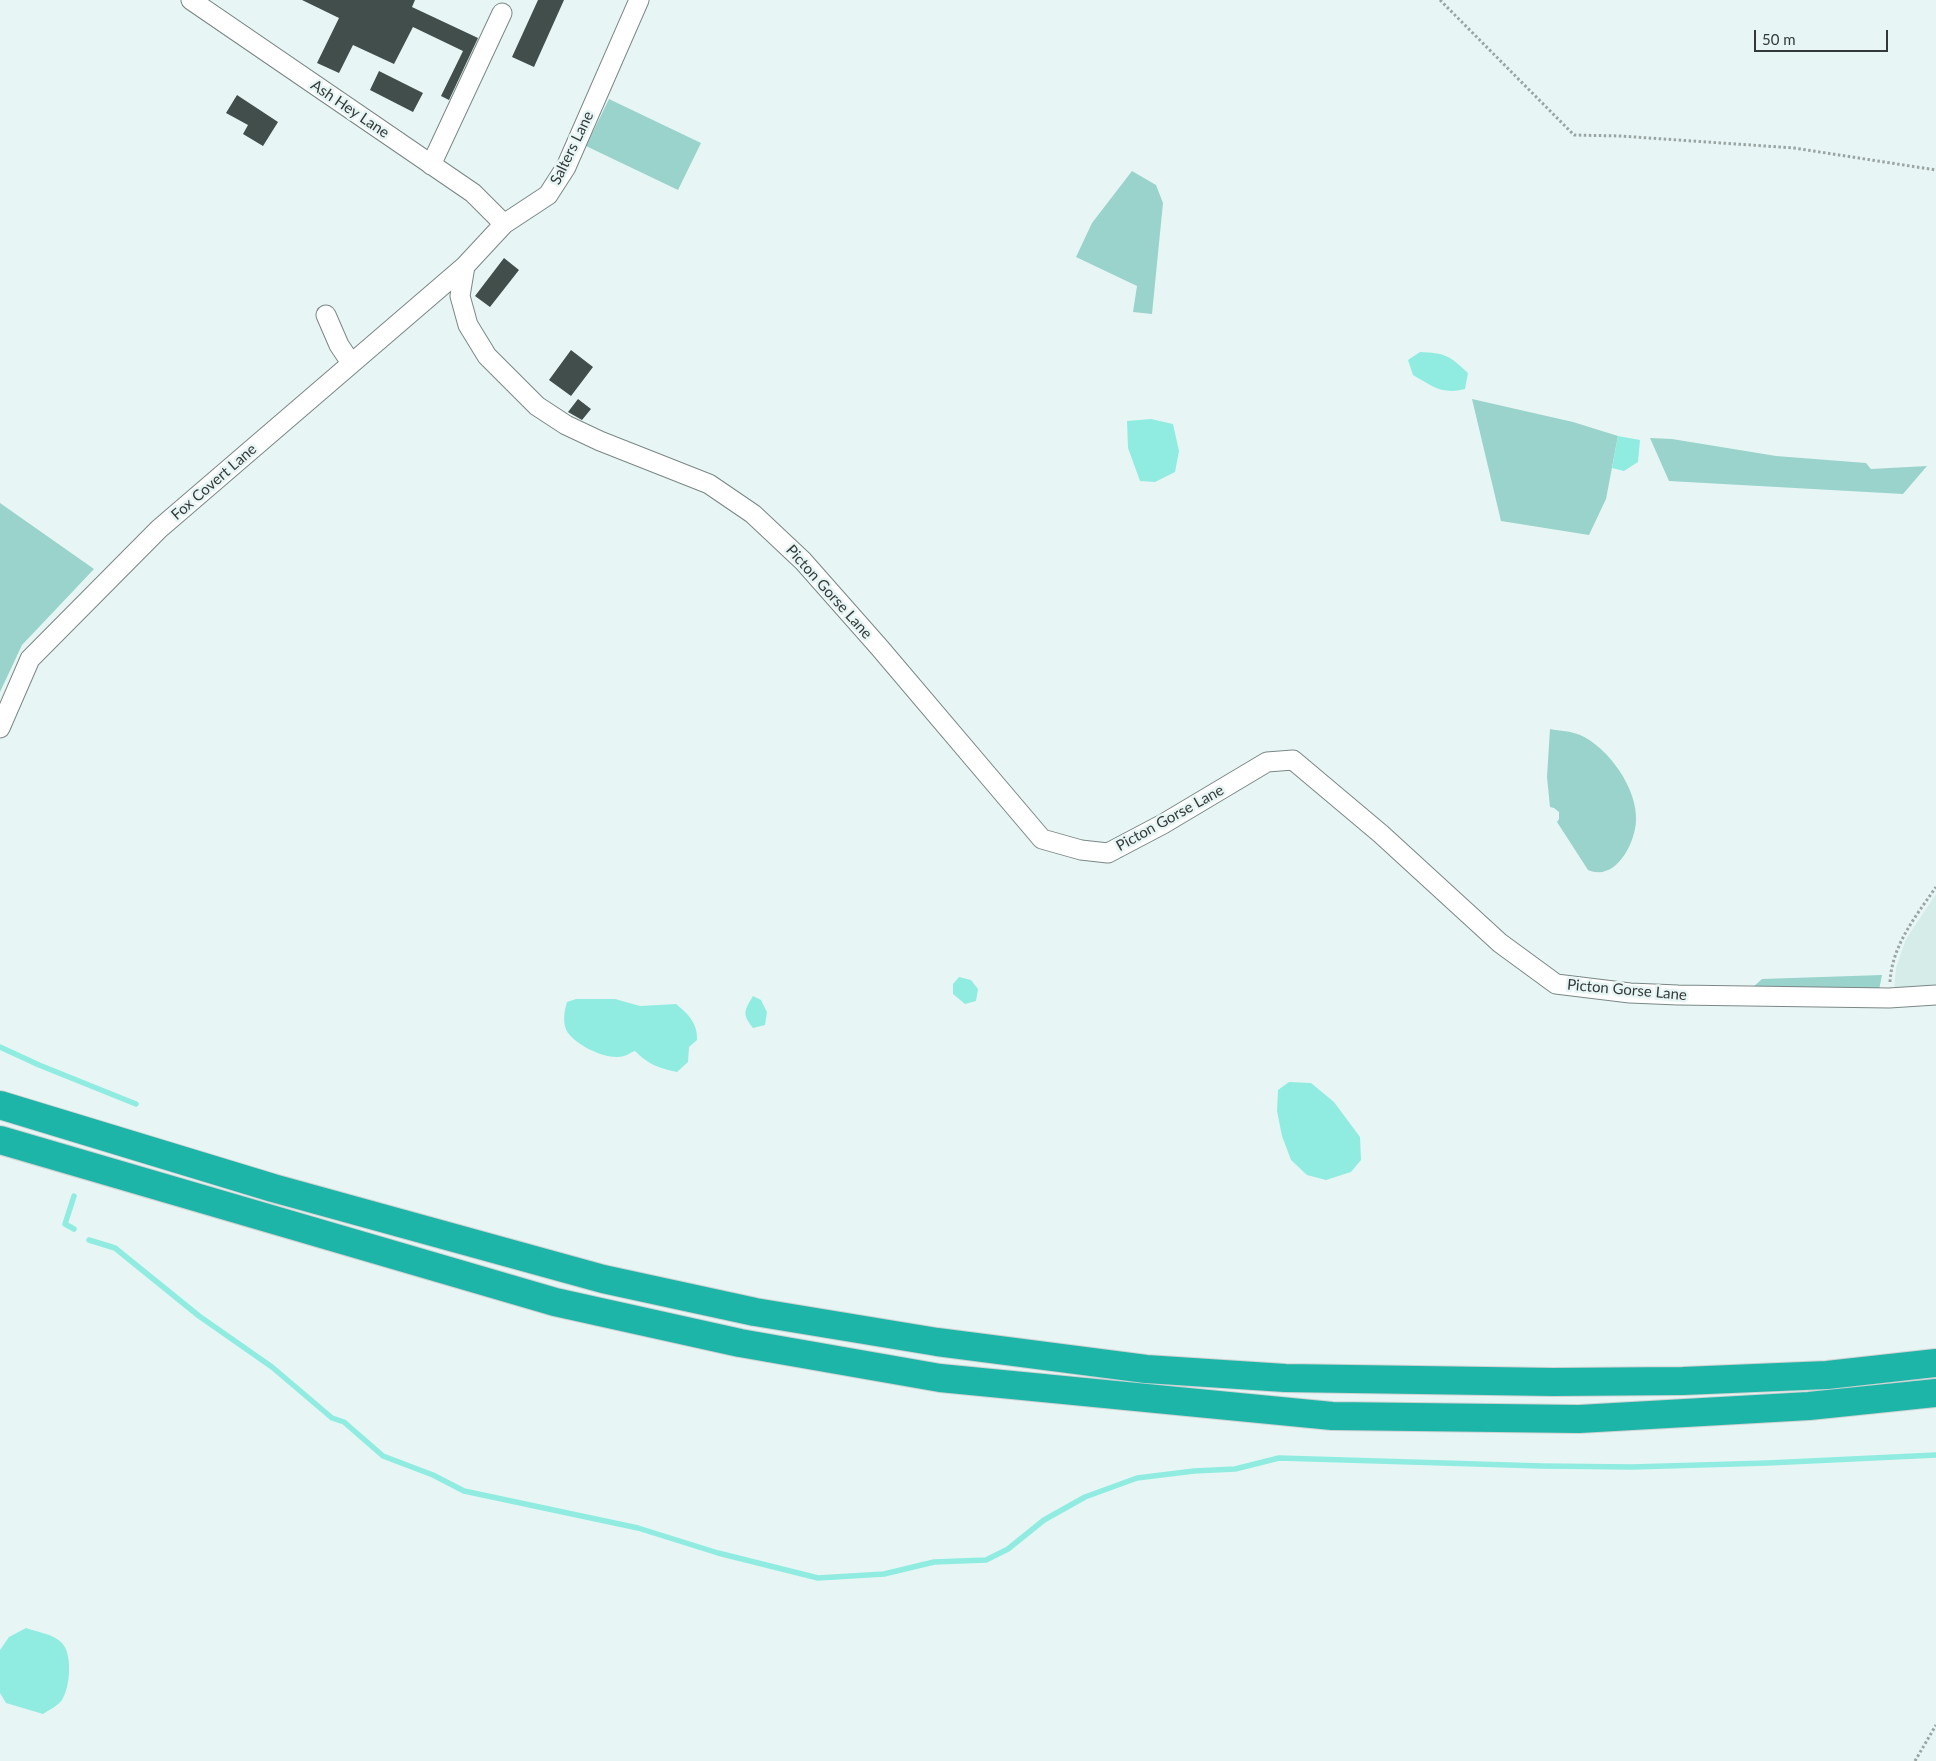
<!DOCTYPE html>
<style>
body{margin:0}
#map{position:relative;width:1936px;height:1761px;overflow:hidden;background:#e7f6f4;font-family:Lato,sans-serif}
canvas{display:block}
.scale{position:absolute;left:1754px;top:30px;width:134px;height:22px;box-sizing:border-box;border:2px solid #333938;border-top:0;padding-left:6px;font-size:15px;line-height:18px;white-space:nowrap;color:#333938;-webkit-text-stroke:4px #e7f6f4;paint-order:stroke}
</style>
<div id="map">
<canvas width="1936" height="1761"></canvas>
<div class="scale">50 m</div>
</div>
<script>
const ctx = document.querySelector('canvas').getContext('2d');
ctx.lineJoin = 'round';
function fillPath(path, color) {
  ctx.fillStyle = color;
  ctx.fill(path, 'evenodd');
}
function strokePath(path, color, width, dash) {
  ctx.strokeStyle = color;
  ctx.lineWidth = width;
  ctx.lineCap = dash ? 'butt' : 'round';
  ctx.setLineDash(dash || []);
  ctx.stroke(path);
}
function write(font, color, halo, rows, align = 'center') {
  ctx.font = font + ' Lato,sans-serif';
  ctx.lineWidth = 5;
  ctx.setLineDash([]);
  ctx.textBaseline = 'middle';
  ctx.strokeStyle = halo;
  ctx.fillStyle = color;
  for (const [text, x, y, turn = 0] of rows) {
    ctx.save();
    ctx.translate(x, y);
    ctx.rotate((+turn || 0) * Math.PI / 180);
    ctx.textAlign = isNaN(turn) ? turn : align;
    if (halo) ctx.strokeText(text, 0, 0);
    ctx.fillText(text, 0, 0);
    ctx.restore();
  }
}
fillPath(new Path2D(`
 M1936,894V990L1894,992L1896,968L1906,939Z`), '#d5ece8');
fillPath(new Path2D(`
 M609,99L701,143L678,190L586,146Z
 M1132,171L1156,185L1163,203L1152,314L1133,312L1137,286L1076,257L1092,223Z
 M1472,399L1573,422L1618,436L1606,499L1589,535L1501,521Z
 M1650,438L1672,439L1776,456L1866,463L1871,469L1927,466L1903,494L1669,481Z
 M0,503L94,569L22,645L0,692Z
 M1550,729C1560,731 1571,731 1580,735C1608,747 1638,789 1636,821C1635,843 1616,882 1588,870L1557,822L1559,819V812L1554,808L1550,807L1547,777Z
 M1882,975L1879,990L1752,988L1762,979Z`), '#99d3cc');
fillPath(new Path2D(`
 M1420,352C1445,353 1449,355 1468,373L1465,389C1442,395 1432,386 1413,375L1408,360Z
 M1151,419L1173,424L1179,451L1175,472L1155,482L1140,481L1128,448L1127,421Z
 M1618,436L1640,440L1638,462L1624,471L1612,468Z
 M959,977L971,980L978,989L976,1001L965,1004L953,994V984Z
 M753,996L761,1000L767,1012L765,1025L753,1028C742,1014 744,1011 753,996Z
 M576,999H615L640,1006L676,1004C688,1014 698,1023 697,1040L689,1047L688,1062L677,1072C658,1068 648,1064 635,1051C631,1052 628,1055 624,1056C607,1061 578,1046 568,1033C562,1024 564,1012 567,1002Z
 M1289,1082L1311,1083L1334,1102L1360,1137L1361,1160L1351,1172L1326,1180L1307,1175L1291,1160L1282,1136L1277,1111L1278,1090Z
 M26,1628C37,1632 54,1634 62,1643C73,1655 70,1687 62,1700C59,1705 49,1710 43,1714L6,1703L0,1693V1650L9,1637Z`), '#90ece1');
strokePath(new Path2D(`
 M0,1047L39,1065L136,1104
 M74,1196L65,1224L74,1229
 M89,1240L115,1248L199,1316L272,1367L332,1418L344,1422L383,1456L433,1475L464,1491L638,1528L718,1553L818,1578L884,1574L934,1562L986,1560L1008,1549L1044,1520L1085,1497L1137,1478L1194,1471L1235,1469L1279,1458L1542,1466L1632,1467L1768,1463L1936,1455`), '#90ece1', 5.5);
fillPath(new Path2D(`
 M302,0H415L412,7L478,38L449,100L441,96L463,51L413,27L394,64L353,45L339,73L317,63L339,18Z
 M538,0H564L534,67L512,57Z
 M379,71L423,93L413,112L370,90Z
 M237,95L278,122L263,146L243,134L248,125L226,113Z
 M504,258L519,270L490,307L475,296Z
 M571,350L593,367L571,396L549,380Z
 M578,399L591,409L582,420L568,412Z`), '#424e4c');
const minor = new Path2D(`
 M191,0L473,193L504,224
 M431,165L502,13
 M465,266L460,296L468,325L487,356L537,406L566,425L600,441L709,484L753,514L803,561L879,647L1042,839L1081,850L1108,853L1163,824L1267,762L1293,760L1381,834L1500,943L1556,984L1630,993L1678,995L1889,998L1936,995
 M326,315L339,345L351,363
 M0,728L30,659L159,529L465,266L504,224L548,195L566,167L639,0`);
const highway = new Path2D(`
 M0,1105L273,1188L603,1279L755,1312L937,1342L1146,1369L1285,1378L1553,1382L1683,1381L1827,1375L1936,1363
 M0,1140L555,1302L740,1343L940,1378L1332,1416L1579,1419L1809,1406L1936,1393`);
strokePath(minor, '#7a8785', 21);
strokePath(highway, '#d2d3d3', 30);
strokePath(new Path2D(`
 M1440,0L1574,135L1620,136L1794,148L1936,170
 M1890,982C1892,945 1916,916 1936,887
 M1915,1761L1936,1725`), '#9aa5a3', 3, [2.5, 2.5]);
strokePath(minor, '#fff', 19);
strokePath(highway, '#1eb5a9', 28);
write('15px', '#333938', '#e7f6f4', [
 ["Ash Hey Lane",350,109,34],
 ["Salters Lane",572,148,-64],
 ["Fox Covert Lane",214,482,-41],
 ["Picton Gorse Lane",829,592,48],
 ["Picton Gorse Lane",1170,818,-29],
 ["Picton Gorse Lane",1627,990,5]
]);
</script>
